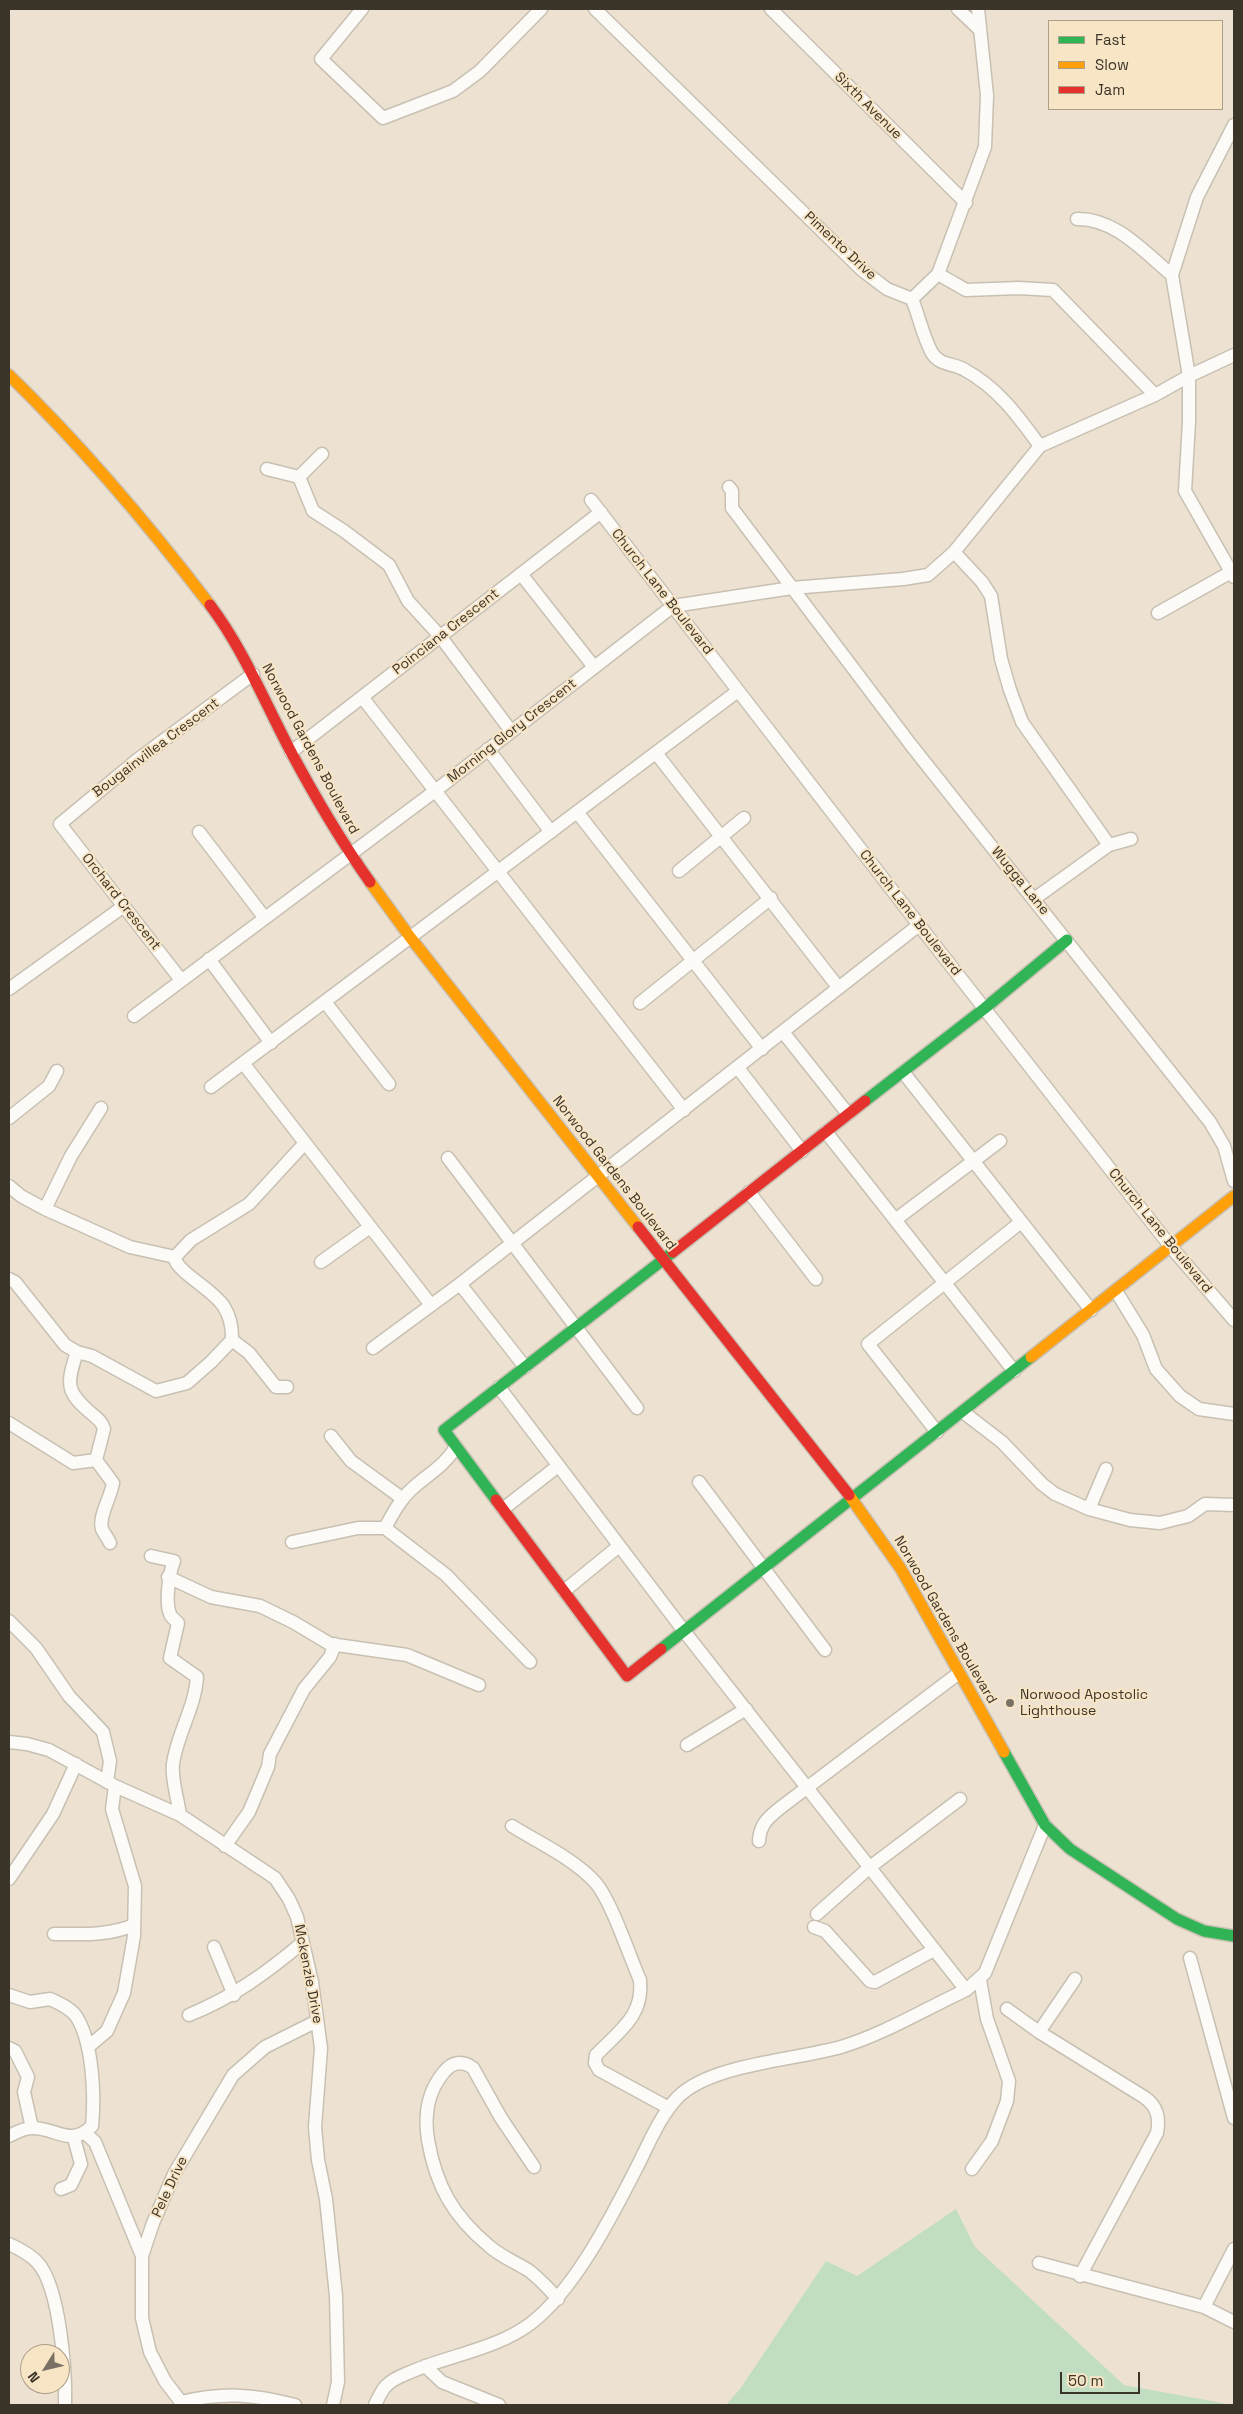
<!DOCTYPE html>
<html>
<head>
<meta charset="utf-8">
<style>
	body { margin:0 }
	#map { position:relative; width:1243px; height:2414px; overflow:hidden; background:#ede2d1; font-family:"Space Grotesk",sans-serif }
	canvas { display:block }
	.frame { position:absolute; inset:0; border:10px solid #3b3428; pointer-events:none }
	.legend { position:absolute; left:1048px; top:20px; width:175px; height:90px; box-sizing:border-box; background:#f8e5c6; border:1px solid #ac9e87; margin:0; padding:6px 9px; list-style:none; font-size:15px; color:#3b3428 }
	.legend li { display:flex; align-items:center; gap:10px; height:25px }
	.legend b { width:25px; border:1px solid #ac9e87 }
	.north { position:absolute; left:20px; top:2344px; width:50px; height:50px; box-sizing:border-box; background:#f8e5c6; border:1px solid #ac9e87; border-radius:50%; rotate:234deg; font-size:14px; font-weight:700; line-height:20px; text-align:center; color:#3b3428 }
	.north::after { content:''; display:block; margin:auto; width:18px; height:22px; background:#797163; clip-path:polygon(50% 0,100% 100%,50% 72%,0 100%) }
	.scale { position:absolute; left:1060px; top:2372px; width:80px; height:22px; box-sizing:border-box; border:2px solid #3b3428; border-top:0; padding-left:6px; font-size:15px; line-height:18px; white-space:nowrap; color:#3b3428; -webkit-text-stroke:4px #f8e5c6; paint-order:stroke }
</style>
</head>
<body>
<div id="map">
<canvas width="1243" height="2414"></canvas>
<div class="frame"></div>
<ul class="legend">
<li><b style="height:6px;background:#30b455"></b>Fast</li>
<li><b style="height:6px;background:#ff9f0a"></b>Slow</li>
<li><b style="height:6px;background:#e5322d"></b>Jam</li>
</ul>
<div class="north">N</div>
<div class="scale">50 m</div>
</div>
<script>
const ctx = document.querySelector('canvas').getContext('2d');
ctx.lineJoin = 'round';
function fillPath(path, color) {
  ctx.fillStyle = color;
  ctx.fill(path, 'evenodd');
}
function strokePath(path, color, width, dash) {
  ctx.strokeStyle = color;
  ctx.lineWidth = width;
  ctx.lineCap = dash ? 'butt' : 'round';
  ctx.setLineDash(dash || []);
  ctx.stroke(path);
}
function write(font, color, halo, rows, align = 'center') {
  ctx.font = font + ' "Space Grotesk",sans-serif';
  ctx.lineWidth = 4;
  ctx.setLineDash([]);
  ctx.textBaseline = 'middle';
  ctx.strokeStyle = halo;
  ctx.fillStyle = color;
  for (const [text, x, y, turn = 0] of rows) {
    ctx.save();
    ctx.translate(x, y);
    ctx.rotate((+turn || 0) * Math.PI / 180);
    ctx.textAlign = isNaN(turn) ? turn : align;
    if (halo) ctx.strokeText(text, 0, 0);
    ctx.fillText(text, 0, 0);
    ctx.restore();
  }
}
fillPath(new Path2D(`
	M956 2209 975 2247 1124 2385 1233 2405H726L740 2389 826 2261 857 2276Z`), '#c2dec2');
const street = new Path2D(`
	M362 9 321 59 383 118 453 91 480 71 541 9
	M595 9 862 270 887 289 912 299
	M771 9 966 203
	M958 9 979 29
	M1234 125 1197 197 1172 275 1189 376V422L1185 491 1234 577
	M1077 219C1115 218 1144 252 1172 275
	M938 274 966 290 1019 288 1053 290 1155 395
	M912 299 938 274 985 147 987 95 978 9
	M912 299C919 316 923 337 932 353 940 366 954 363 965 370 998 388 1018 416 1040 446
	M267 469 299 477 313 511 344 531 389 565 408 601 440 636 511 731
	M299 477 322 454
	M729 487 732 491V508L911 745 1210 1122 1224 1146 1234 1181
	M591 500 919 925 1171 1247 1234 1320
	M954 552 982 582 991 596 1001 659 1010 690 1022 722 1109 845
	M521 574 594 667
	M1158 613 1231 572
	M362 697 684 1110
	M488 749 551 832
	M291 752 601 512
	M656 753 838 987
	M577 812 762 1049
	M199 832 264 917
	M679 871 744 818
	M1034 899 1109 845 1131 839
	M209 959 271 1043
	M181 980 60 824 137 760 253 674
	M9 989 124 906
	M325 1002 389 1084
	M640 1003 771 898
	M134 1016 435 791 673 606 792 588 903 579 928 575 954 552 1040 446 1155 395 1189 376 1234 355
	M783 1032 848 1114
	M243 1063 431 1305
	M738 1068 802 1151
	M903 1072 1091 1310
	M211 1087 738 691
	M9 1118 49 1086 57 1071
	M826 1132 1014 1371
	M448 1158 637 1408
	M9 1186 21 1196 45 1209 130 1247 175 1257
	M749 1192 816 1279
	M45 1209 71 1156 101 1108
	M895 1220 1000 1141
	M321 1262 370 1227
	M9 1279 15 1282 65 1345 77 1352
	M460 1284 525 1367
	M1116 1291 1143 1335 1156 1369 1180 1396 1199 1409 1234 1414
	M232 1340 249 1353 276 1387H287
	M373 1348 460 1284 919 925
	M499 1387 684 1631 966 1990
	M963 1412 1002 1442 1042 1484 1055 1494 1089 1509 1130 1520 1160 1523 1188 1516 1205 1504 1234 1505
	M9 1423 73 1463 96 1460 113 1483C111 1497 98 1517 102 1529 104 1534 108 1538 110 1543
	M937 1432 868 1344 1021 1222
	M331 1436 351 1461 403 1499
	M456 1447C443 1467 431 1472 414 1487 401 1498 393 1513 385 1528L446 1575 530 1662
	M96 1460 104 1429C102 1422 98 1419 92 1414 66 1392 66 1385 77 1352L92 1356 156 1391 187 1383 211 1362 232 1340C233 1302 212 1295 186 1273 181 1268 175 1264 175 1257L191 1240 249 1204 305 1143
	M699 1482 825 1650
	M503 1509 558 1466
	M1089 1509 1106 1469
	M292 1542 358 1528H385
	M151 1556 174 1561C169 1573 165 1602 170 1614 171 1617 176 1621 178 1623L170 1658 197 1677C195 1708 177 1734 173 1764 171 1779 178 1799 180 1815
	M168 1577 211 1597 260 1606 293 1622 330 1644 407 1655 479 1685
	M564 1591 619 1546
	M9 1621 36 1648 69 1696 103 1732 110 1761 107 1782
	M9 1742 27 1744 49 1750 115 1786 180 1815 275 1878 289 1899 297 1917 312 1982 321 2048 315 2127 318 2160 326 2199 336 2296 338 2382 333 2405
	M687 1745 746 1709
	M512 1826C539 1843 573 1858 595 1882 611 1900 629 1955 640 1980 644 2016 619 2031 596 2055L595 2063 599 2070 669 2108
	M759 1841C760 1824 768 1818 780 1808L959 1673
	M225 1846 249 1812 268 1767 270 1754 304 1689 330 1657 335 1644
	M9 1879 53 1814 76 1764
	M817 1914 870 1867 960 1799
	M814 1927 825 1931 870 1981 875 1982 934 1950
	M54 1934C81 1934 108 1936 134 1925
	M214 1947 234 1995
	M1190 1958 1234 2118
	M9 1995 30 2002 50 1999C59 2003 70 2008 76 2016 93 2042 95 2096 92 2126 70 2148 56 2127 31 2128 24 2128 15 2133 9 2136
	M1007 2009 1039 2032 1144 2097C1157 2106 1160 2117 1157 2133L1080 2276
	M189 2015C233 1997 265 1974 302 1943
	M1039 2032 1075 1979
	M88 2047 107 2031 124 1993 134 1936 135 1886 112 1809 115 1786
	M9 2048 15 2051 28 2077 24 2092 32 2128
	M85 2133 95 2142 142 2256
	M534 2167 501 2118 473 2068C462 2060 452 2062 444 2072 427 2092 424 2115 428 2140 436 2186 453 2216 489 2246 500 2256 515 2262 528 2270 539 2278 549 2289 558 2299
	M972 2169 992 2141 1007 2101 1009 2081 987 2019 980 1980
	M61 2189 71 2185 81 2164 74 2138
	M9 2244C20 2249 30 2254 38 2263 60 2288 66 2372 65 2405
	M1039 2263 1204 2307 1234 2322
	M1204 2307 1234 2249
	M425 2366 442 2382 499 2405
	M181 2402 165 2381 150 2352 142 2318V2256L153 2223 174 2174 233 2075 265 2047 317 2021
	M180 2405 181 2402C223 2392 253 2394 295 2405
	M375 2405C378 2399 381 2391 386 2386 393 2378 404 2375 413 2371 451 2355 496 2349 530 2324 575 2290 613 2214 639 2163 650 2141 660 2116 678 2097 711 2064 795 2060 841 2047 884 2034 925 2009 966 1990L985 1973 1045 1825`);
const fast = new Path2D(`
	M865 1101 985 1008 1067 940
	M496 1500 444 1430 673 1252
	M661 1649 1031 1357
	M1004 1752 1045 1825 1070 1849 1177 1919 1204 1931 1234 1936`);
const slow = new Path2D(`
	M9 375C82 446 148 524 210 605
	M370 882 410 937 638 1227
	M1031 1357 1234 1196
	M849 1495 901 1569 1004 1752`);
const jam = new Path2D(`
	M210 605C244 650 265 703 291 752 315 797 341 841 370 882
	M638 1227 849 1495
	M673 1252 865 1101
	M496 1500 627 1676 661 1649`);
strokePath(street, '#c8c0b3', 15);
strokePath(fast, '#c8c0b3', 14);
strokePath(slow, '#c8c0b3', 14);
strokePath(jam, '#c8c0b3', 14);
strokePath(street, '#fcfbf8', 12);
strokePath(fast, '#30b455', 11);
strokePath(slow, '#ff9f0a', 11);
strokePath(jam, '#e5322d', 11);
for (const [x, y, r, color] of [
	[1010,1703,5,"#797163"]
]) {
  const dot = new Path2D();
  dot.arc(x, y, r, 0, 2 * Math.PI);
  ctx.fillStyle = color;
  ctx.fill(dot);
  strokePath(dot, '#f8e5c6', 2);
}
write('14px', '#3b3428', '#f8e5c6', [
	["Sixth Avenue",868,106,45],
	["Pimento Drive",840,246,43],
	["Church Lane Boulevard",662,592,52],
	["Poinciana Crescent",446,632,-38],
	["Morning Glory Crescent",512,731,-38],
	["Bougainvillea Crescent",156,748,-37],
	["Norwood Gardens Boulevard",310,749,62],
	["Wugga Lane",1020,881,51],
	["Orchard Crescent",121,902,52],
	["Church Lane Boulevard",910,913,52],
	["Norwood Gardens Boulevard",614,1173,52],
	["Church Lane Boulevard",1160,1231,51],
	["Norwood Gardens Boulevard",945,1620,60],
	["Mckenzie Drive",308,1974,79],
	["Pele Drive",170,2187,-65]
]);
write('14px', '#3b3428', '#f8e5c6', [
	["Norwood Apostolic",1020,1695],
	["Lighthouse",1020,1711]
], 'left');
</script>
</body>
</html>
